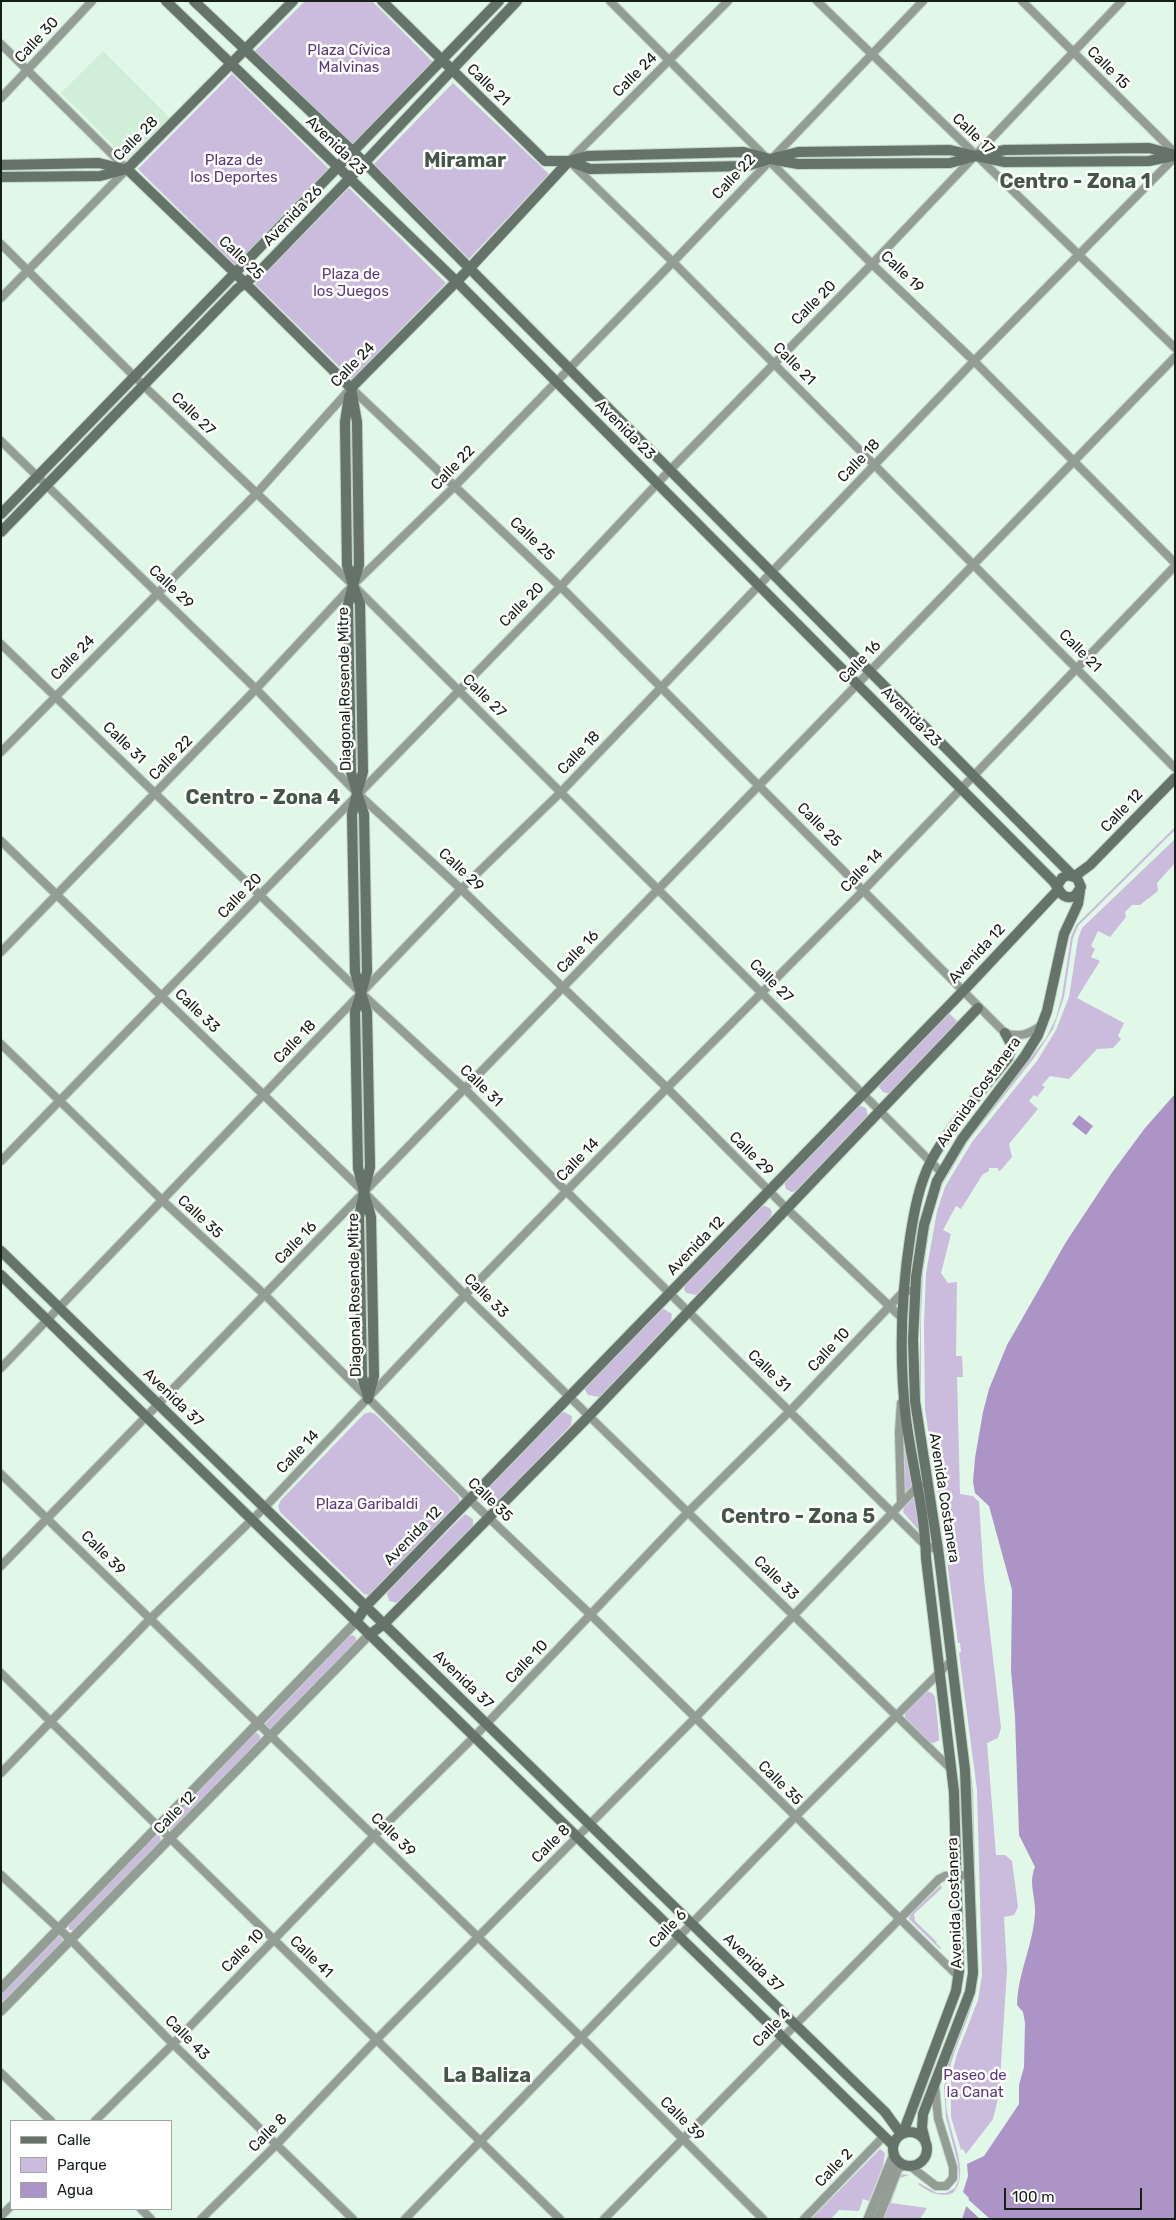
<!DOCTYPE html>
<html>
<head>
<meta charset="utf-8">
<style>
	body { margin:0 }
	#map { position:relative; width:1176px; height:2220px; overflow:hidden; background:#e1f8e8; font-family:Rubik,sans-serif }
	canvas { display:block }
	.frame { position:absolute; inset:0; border:2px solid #161e18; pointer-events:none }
	.legend { position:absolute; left:10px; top:2120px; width:162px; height:90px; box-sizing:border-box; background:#fff; border:1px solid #a2a5a3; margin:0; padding:6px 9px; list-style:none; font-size:15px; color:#161e18 }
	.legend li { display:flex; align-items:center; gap:10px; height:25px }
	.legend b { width:25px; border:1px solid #a2a5a3 }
	.scale { position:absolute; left:1004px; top:2188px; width:138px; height:22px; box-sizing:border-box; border:2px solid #161e18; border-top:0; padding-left:6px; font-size:15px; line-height:18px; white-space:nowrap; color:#161e18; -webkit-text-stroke:4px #fff; paint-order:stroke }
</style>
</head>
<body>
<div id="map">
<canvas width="1176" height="2220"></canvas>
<div class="frame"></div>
<ul class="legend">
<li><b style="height:6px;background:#66736a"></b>Calle</li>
<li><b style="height:14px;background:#cbbbdc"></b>Parque</li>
<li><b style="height:14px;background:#ad94c7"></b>Agua</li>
</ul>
<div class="scale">100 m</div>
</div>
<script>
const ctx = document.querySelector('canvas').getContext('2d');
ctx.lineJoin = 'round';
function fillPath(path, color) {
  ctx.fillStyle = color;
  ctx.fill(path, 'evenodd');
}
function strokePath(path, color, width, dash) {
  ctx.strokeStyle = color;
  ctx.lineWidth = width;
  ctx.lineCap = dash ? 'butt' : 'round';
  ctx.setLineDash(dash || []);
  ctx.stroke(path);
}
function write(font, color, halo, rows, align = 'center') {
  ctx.font = font + ' Rubik,sans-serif';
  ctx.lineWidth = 5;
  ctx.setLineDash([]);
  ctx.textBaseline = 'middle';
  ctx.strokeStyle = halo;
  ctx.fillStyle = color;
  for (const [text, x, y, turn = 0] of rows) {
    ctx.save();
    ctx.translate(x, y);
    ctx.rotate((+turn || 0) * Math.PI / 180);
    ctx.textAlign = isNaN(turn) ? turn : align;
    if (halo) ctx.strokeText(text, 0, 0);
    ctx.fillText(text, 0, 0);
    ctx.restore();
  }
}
fillPath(new Path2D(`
	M103 51 170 118 128 160 61 93Z`), '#d1eed9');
fillPath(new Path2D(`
	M305 1H372L433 62 353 145 255 51Z
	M232 74 329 169 235 265 138 169Z
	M453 83 549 174 469 259 374 164Z
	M349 188 446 283 352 379 255 284Z
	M1175 827V830L1078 926 1073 938 1064 997 1053 1029 1034 1058 969 1140 942 1185 930 1225 923 1272 921 1316V1412L940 1532 973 1790 978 1975C975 2019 945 2053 946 2101 946 2129 973 2172 953 2193 940 2198 928 2192 918 2184L919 2183 937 2193H946L955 2188 959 2179 958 2163 946 2118 944 2088 948 2063 977 1975 972 1791 945 1579 919 1400 921 1279 928 1225 940 1185 967 1139 1046 1038 1056 1018 1062 996 1071 937 1076 925Z
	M1175 839V863L1157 883 1158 891 1140 905H1132L1125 912 1126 917 1110 937 1098 931 1091 946 1095 949 1091 957 1100 961 1077 998 1124 1023 1118 1036 1121 1039 1113 1048 1097 1049 1069 1079 1050 1076 1042 1085 1045 1087 1037 1097 1034 1095 1029 1101 1038 1109 1009 1144 1012 1157 1001 1170 998 1171V1168H989V1171L983 1174 961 1209 956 1206 943 1230 951 1234 941 1273 948 1283 957 1282 956 1356H962L963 1377H957L960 1494 973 1496 979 1502 984 1580 1001 1728 998 1738 987 1743 996 1855H1005L1012 1861 1018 1907 1014 1915 1004 1917 1007 1970 999 2095 993 2119 966 2154 963 2149 961 2150 951 2117V2077L957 2054 978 2000 982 1975 977 1790 959 1653 961 1652 960 1643H958L937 1486 939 1485V1480H936L925 1410 924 1325 926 1273 937 1211 945 1187 972 1142 1037 1061 1056 1030 1069 997 1078 939 1082 928Z
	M948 1012 959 1023 890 1094 883 1092 879 1087 880 1081Z
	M858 1105 866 1108 868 1116 797 1191 791 1192 786 1189 784 1182Z
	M762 1205 770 1208 772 1212 770 1219 696 1295 686 1293 684 1289 685 1284Z
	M664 1309 672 1314 671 1322 599 1397 588 1395 585 1390 586 1385 659 1310Z
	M370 1412 375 1414 458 1496 460 1501 369 1595 364 1594 280 1512 278 1506 281 1500 364 1414Z
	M564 1412 572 1416 571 1425 498 1501C492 1502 487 1501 485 1495L486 1489 559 1414Z
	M904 1432 913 1485 906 1492 905 1491Z
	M915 1496 921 1533 903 1512 904 1507Z
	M465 1514 473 1519V1527L398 1603 389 1601 387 1594 390 1589Z
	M353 1635 356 1638V1642L271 1729 264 1725 349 1636Z
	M927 1691 932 1693 935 1697 939 1736V1740L934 1743 928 1742 905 1717V1713Z
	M257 1733 260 1736V1741L173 1830 167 1829 166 1823 253 1734Z
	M156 1835 160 1836 161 1842 76 1930H69L68 1924Z
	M941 1885 942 1888 914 1914 915 1921 937 1942 936 1943 941 1948 940 1949 909 1919 910 1915Z
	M58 1936 62 1937 63 1943 1 2006V1993Z
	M880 2149 885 2153 883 2166 869 2201 863 2199 859 2211 839 2210 831 2219H811Z
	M902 2174 909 2175 900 2178 891 2203 927 2208 920 2219H882L898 2178Z`), '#cbbbdc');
fillPath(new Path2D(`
	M1175 1094V2219H962L969 2198 963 2192 968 2176 967 2164 984 2156 1019 2104V2085L1024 2067 1025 2023 1023 2012 1017 2005C1018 1972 1033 1946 1035 1913 1036 1897 1028 1883 1035 1867L1019 1835 1015 1717 1011 1670 1012 1590 989 1506 975 1493 973 1482 975 1458 983 1412 989 1389 1007 1345 1066 1242 1111 1174 1145 1128Z
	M1079 1115 1093 1126 1086 1135 1072 1124Z`), '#ad94c7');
fillPath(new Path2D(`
	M961 2193 990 2219H980L964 2204 966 2199Z`), '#e1f8e8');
const minor = new Path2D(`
	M610 1 872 264 974 361 1175 563
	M728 1 569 161 673 262 1175 768
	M817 1 1175 348
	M1022 1 1175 153
	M1 44 127 169 1 298
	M1 98 92 1
	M1 244 144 386 353 585 941 1172
	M1 441 256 689 357 793 461 889 667 1088 787 1209 902 1318
	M1 644 361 993 465 1089 566 1191 925 1545 938 1550
	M1 752 256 494 351 388 566 592 1005 1033C1020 1038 1030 1034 1043 1024
	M1 841 364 1192 465 1295 951 1769
	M1 952 256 689 353 585 455 486 673 262 923 1
	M1 1044 163 1201 265 1295 469 1499 591 1615 959 1977
	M1 1161 560 587 669 471 872 264 1122 1
	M1 1368 461 889 561 792 974 361 1175 157
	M1 1474 582 2038 763 2219
	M901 1503 899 1432 901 1403
	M1 1566 1175 357
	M1 1673 560 2219
	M1 1773 150 1619 265 1507 465 1295 667 1088 863 891 1175 566
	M1 1875 71 1940 173 2044 353 2219
	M1 2073 51 2121
	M95 2121 173 2044 374 1836 474 1737 688 1512 790 1411 904 1291H915
	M910 2166 936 2186H946L953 2178V2167L938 2118 935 2086
	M141 2209 151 2219
	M1 2216 11 2206
	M201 2219 277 2144 376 2040 695 1718 919 1485
	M405 2219 795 1817 952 1660
	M604 2219 939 1879 945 1876 969 1875
	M804 2219 884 2136`);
const tertiary = new Path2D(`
	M1 1988 356 1622
	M1 2011 369 1635
	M868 2219 894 2154
	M878 2219 898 2168 905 2165`);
const secondary = new Path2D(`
	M166 1 456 281 1053 881C1060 889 1061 901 1075 896L1081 887 1077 878 1068 875 1062 878 1057 886
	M194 1 365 163 1072 875
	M382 1 545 161H569L587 156 744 152 770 159 798 152 950 150 976 156 1005 150 1149 148 1175 155
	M569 161 590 169 747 166 770 159 798 164 950 163 976 156 1005 162 1149 161 1173 156
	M1 165 99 163 123 169
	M127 169 235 273 351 388
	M127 169 293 1
	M1 177 100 176 127 169
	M351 388 357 422 359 565 353 585 360 604 363 772 357 793 364 814 367 972 361 993 367 1012 370 1167 364 1192 371 1217 374 1376 368 1399
	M351 388 469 269 569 161
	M349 396 345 422 347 565 353 585 348 604 351 772 357 793 352 814 355 972 361 993 355 1012 358 1168 364 1192 359 1217 362 1376 368 1397
	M1 514 499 1
	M1 532 237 289 259 272 349 179 517 1
	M1075 876 1090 865 1175 778
	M1 1251 885 2112 901 2134
	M1 1275 893 2145
	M356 1622 366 1606 968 986 1058 890
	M369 1635 384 1624 589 1416 978 1008
	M893 2149a17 17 0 1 1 34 0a17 17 0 1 1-34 0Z
	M903 2133 956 1991 959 1971 954 1792 926 1558C925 1510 912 1466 906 1419 899 1359 901 1297 910 1238 914 1212 919 1184 931 1161 951 1124 982 1091 1008 1058L1012 1046 1005 1033
	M925 2140 922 2128 923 2114 970 1992 973 1973 965 1770 939 1556 915 1401 913 1340 916 1277 924 1225 937 1181 962 1139 1025 1056 1038 1035 1047 1011 1064 934 1078 904 1080 891`);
strokePath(minor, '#c1d5c7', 10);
strokePath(tertiary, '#c1d5c7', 11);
strokePath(secondary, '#c1d5c7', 12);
strokePath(minor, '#939c95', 8);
strokePath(tertiary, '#939c95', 9);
strokePath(secondary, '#66736a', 10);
write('15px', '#161e18', '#fff', [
	["Calle 30",37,40,-47],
	["Calle 15",1108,68,45],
	["Calle 24",635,75,-45],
	["Calle 21",488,85,44],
	["Calle 17",973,134,44],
	["Calle 28",136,139,-45],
	["Avenida 23",336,146,44],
	["Calle 22",734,177,-47],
	["Avenida 26",293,216,-46],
	["Calle 25",241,258,44],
	["Calle 19",902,272,44],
	["Calle 20",814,303,-45],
	["Calle 21",794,364,45],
	["Calle 24",353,365,-46],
	["Calle 27",193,414,44],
	["Avenida 23",625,430,45],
	["Calle 18",859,461,-46],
	["Calle 22",453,468,-46],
	["Calle 25",532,539,44],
	["Calle 29",171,587,44],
	["Calle 20",522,605,-45],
	["Calle 21",1080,651,45],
	["Calle 24",73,658,-46],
	["Calle 16",860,662,-46],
	["Diagonal Rosende Mitre",345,689,-91],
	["Calle 27",484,696,45],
	["Avenida 23",911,717,45],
	["Calle 31",124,743,44],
	["Calle 18",579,753,-46],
	["Calle 22",171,758,-46],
	["Calle 12",1122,811,-46],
	["Calle 25",819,825,45],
	["Calle 29",461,870,43],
	["Calle 14",862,871,-46],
	["Calle 20",240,896,-46],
	["Calle 16",578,952,-46],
	["Avenida 12",977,954,-47],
	["Calle 27",771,981,45],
	["Calle 33",197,1011,44],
	["Calle 18",295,1042,-46],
	["Calle 31",481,1086,44],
	["Avenida Costanera",979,1092,-54],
	["Calle 29",751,1154,45],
	["Calle 14",578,1160,-46],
	["Calle 35",200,1217,43],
	["Calle 16",296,1243,-46],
	["Avenida 12",696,1246,-46],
	["Diagonal Rosende Mitre",355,1295,-91],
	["Calle 33",486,1296,45],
	["Calle 10",829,1350,-47],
	["Calle 31",769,1371,44],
	["Avenida 37",173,1398,44],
	["Calle 14",298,1452,-46],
	["Avenida Costanera",944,1498,81],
	["Calle 35",490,1500,44],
	["Avenida 12",413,1536,-46],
	["Calle 39",103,1553,45],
	["Calle 33",776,1578,44],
	["Calle 10",527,1662,-46],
	["Avenida 37",463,1680,44],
	["Calle 35",780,1783,45],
	["Calle 12",175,1813,-46],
	["Calle 39",393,1835,44],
	["Calle 8",551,1844,-45],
	["Avenida Costanera",955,1903,-92],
	["Calle 6",668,1929,-46],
	["Calle 10",243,1951,-46],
	["Calle 41",311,1957,44],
	["Avenida 37",753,1963,44],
	["Calle 4",772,2028,-45],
	["Calle 43",187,2038,45],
	["Calle 39",682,2119,45],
	["Calle 8",268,2133,-45],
	["Calle 2",834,2168,-46]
]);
write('15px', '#5b3a79', '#fff', [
	["Plaza Cívica",349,51],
	["Malvinas",349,68],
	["Plaza de",234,161],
	["los Deportes",234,178],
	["Plaza de",351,275],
	["los Juegos",351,292],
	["Plaza Garibaldi",367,1505],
	["Paseo de",975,2076],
	["la Canat",975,2093]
]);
write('bold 20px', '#435649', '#fff', [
	["Miramar",465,161],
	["Centro - Zona 1",1075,182],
	["Centro - Zona 4",263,798],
	["Centro - Zona 5",798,1517],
	["La Baliza",487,2076]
]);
</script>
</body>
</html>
